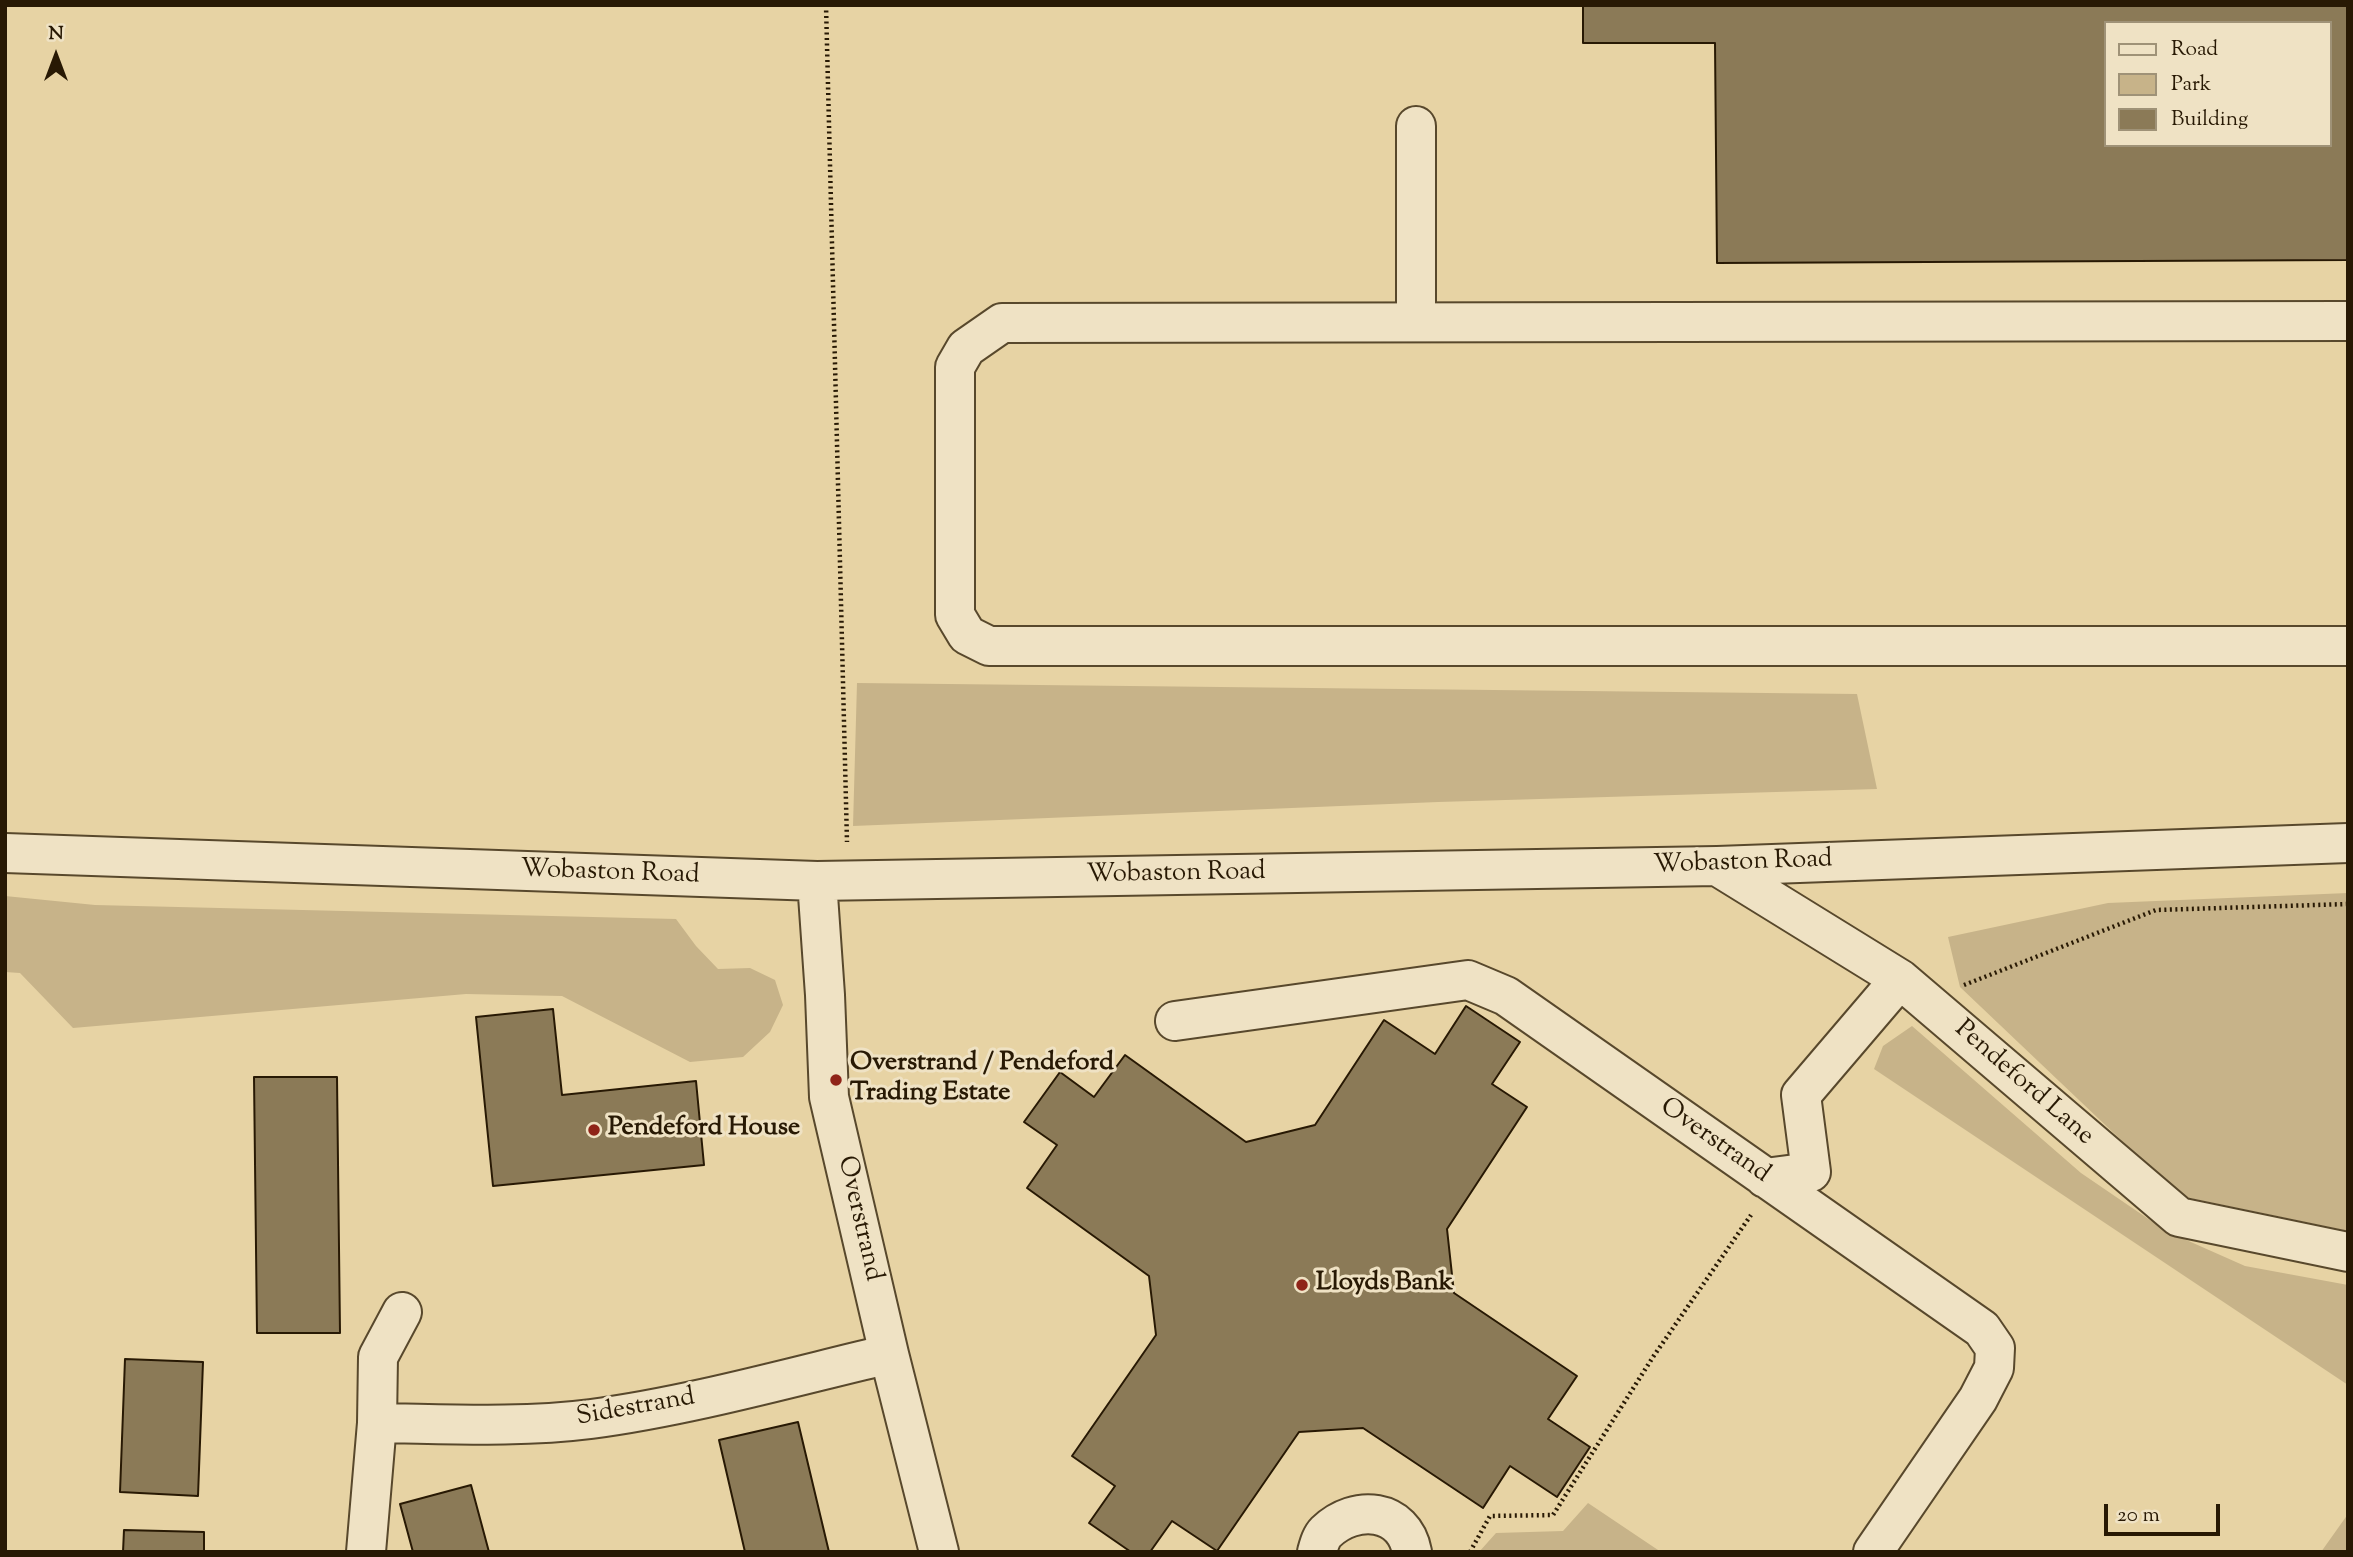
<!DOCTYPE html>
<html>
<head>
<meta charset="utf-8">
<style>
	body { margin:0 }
	#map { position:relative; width:2353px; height:1557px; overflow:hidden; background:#e7d3a4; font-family:"Sorts Mill Goudy",serif }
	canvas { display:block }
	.frame { position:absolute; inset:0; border:7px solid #281904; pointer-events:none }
	.legend { position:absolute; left:2104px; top:21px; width:228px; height:126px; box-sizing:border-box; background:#efe2c4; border:2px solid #9f9277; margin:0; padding:9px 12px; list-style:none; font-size:21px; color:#281904 }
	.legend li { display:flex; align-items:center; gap:14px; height:35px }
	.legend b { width:35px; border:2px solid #9f9277 }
	.north { position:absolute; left:21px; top:21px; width:70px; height:70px; -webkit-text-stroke:5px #efe2c4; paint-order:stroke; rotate:0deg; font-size:19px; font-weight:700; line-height:28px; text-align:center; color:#281904 }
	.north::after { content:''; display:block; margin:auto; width:24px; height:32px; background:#281904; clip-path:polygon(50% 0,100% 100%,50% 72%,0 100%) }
	.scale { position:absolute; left:2104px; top:1504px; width:116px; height:32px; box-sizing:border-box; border:4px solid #281904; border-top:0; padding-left:9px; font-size:21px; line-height:24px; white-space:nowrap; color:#281904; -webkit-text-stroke:5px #efe2c4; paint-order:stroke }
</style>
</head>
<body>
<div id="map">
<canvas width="2353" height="1557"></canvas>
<div class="frame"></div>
<ul class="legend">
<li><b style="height:9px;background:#efe2c4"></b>Road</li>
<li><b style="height:19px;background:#c7b389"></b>Park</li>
<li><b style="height:19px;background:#8b7a57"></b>Building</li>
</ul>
<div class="north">N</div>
<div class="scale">20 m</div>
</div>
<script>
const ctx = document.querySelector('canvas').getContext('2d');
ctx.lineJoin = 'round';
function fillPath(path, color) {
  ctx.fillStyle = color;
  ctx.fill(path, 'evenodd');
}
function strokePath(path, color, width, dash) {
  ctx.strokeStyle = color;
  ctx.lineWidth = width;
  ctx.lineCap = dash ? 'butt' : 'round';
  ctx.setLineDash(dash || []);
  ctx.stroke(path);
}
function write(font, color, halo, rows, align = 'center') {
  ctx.font = font + ' "Sorts Mill Goudy",serif';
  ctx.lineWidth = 6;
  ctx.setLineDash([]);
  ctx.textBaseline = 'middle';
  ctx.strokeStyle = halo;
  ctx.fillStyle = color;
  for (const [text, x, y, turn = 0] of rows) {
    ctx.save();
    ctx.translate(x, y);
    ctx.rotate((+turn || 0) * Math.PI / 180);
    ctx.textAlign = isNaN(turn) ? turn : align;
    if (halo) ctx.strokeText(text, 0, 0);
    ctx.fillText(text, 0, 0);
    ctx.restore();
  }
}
fillPath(new Path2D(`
	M857 683 1857 694 1877 789 1438 802 853 826Z
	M2348 893V1231L2180 1196 1960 987 1948 937 2108 903Z
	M5 896 95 905 676 919 696 946 718 969 750 968 775 980 783 1005 770 1032 743 1057 690 1062 562 996 466 994 73 1028 20 973 5 972Z
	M1912 1026 2081 1173 2166 1231 2245 1266 2348 1285V1385L1874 1069 1883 1046Z
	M1588 1503 1661 1552H1479L1496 1533 1563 1531Z
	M2348 1514V1552H2321Z`), '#c7b389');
const building = new Path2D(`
	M1583 5H2348V260L1717 263 1715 43H1583ZM2106 23H2330V145H2106Z
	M1466 1006 1520 1042 1492 1084 1527 1107 1447 1229 1454 1293 1577 1376 1548 1419 1590 1447 1557 1497 1510 1466 1483 1508 1363 1428 1299 1432 1217 1551 1172 1521 1150 1552H1131L1089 1523 1115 1486 1072 1456 1156 1335 1149 1276 1027 1188 1057 1145 1024 1122 1060 1072 1094 1097 1125 1055 1246 1142 1315 1125 1384 1020 1435 1054Z
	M553 1009 562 1095 696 1081 704 1165 493 1186 476 1017Z
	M254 1077H337L340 1333H257Z
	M125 1359 203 1362 198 1496 120 1492Z
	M798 1422 829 1552H745L719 1440Z
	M471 1485 489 1552H413L400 1504Z
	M124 1530 204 1532V1552H123Z`);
fillPath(building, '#8b7a57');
strokePath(building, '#281904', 2);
const minor = new Path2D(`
	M1416 126V322
	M2348 321 1002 323 966 348 955 367V615L967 635 989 646H2348
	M5 853 817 881 1717 866 2348 843
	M1717 866 1900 979 2179 1217 2348 1252
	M817 881 825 995 829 1097 889 1354 939 1552
	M1175 1021 1468 980 1506 996 1982 1329 1995 1348 1994 1368 1978 1399 1873 1552
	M1765 1178 1811 1172 1801 1095 1900 979
	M377 1423C449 1424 520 1428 591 1419 689 1406 792 1377 889 1354
	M366 1552 377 1423 378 1357 402 1312
	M1317 1552C1319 1545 1321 1537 1326 1532 1355 1504 1404 1508 1412 1552`);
strokePath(minor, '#58482c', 42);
strokePath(new Path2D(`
	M826 5 847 842
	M1964 985 2156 910 2348 904
	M1470 1552 1490 1516 1553 1515 1653 1357 1751 1215`), '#281904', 4.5, [2, 3.5]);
strokePath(minor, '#efe2c4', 38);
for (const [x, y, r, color] of [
	[836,1080,7,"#8f2418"],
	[594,1130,7,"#8f2418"],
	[1302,1285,7,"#8f2418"]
]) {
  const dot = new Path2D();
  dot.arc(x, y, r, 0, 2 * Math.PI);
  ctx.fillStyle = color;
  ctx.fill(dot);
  strokePath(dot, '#efe2c4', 2.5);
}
write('26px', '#281904', '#efe2c4', [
	["Wobaston Road",1743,864,-2],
	["Wobaston Road",610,874,2],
	["Wobaston Road",1176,875,-1],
	["Pendeford Lane",2023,1084,41],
	["Overstrand",1714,1142,35],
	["Overstrand",858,1219,77],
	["Sidestrand",636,1409,-10]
]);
write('bold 26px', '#281904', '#efe2c4', [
	["Overstrand / Pendeford",850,1065],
	["Trading Estate",850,1095],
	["Pendeford House",608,1130],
	["Lloyds Bank",1316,1285]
], 'left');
</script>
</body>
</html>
